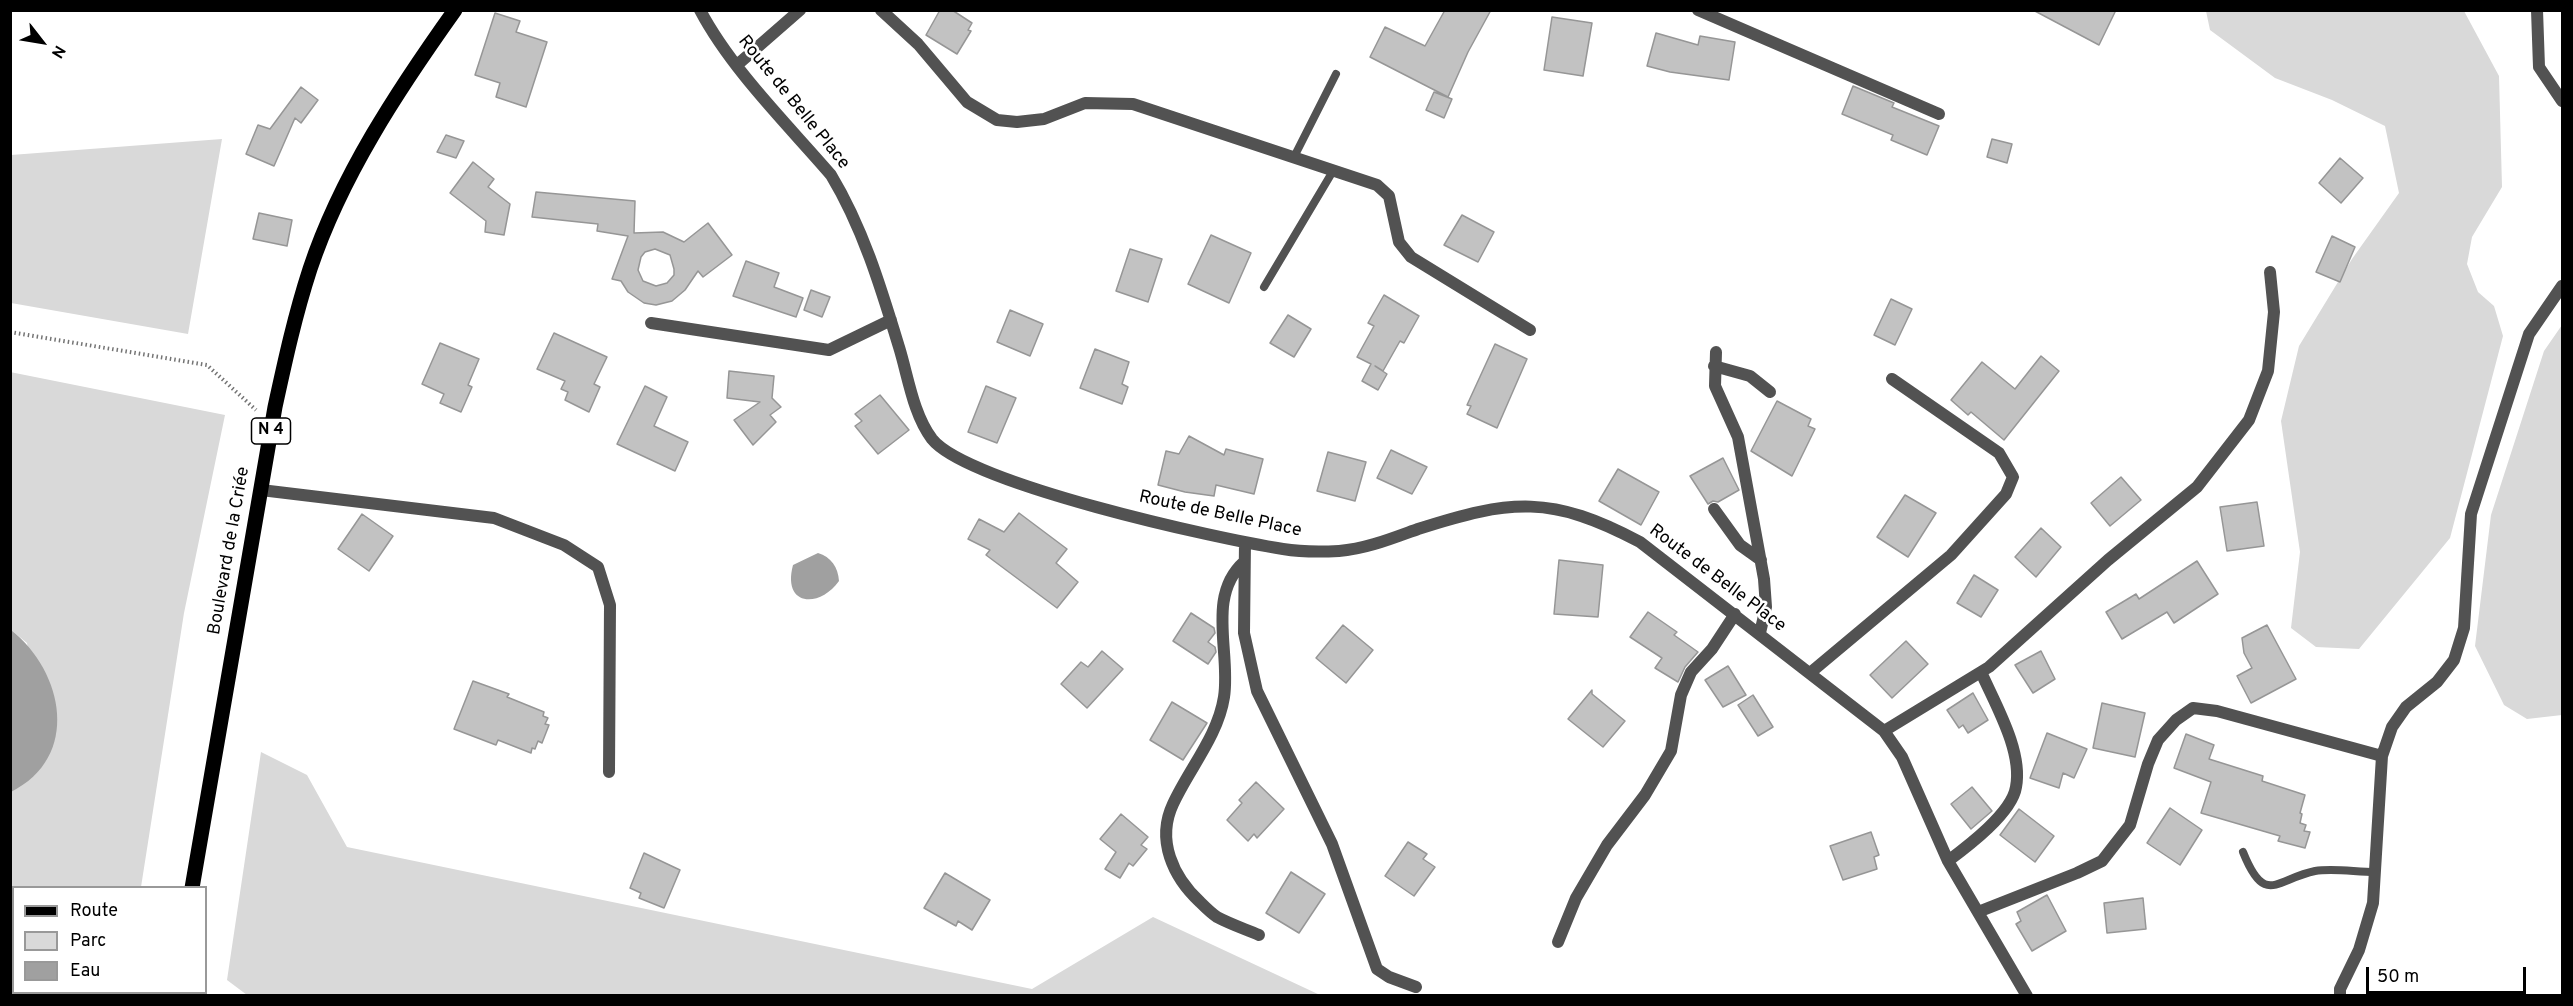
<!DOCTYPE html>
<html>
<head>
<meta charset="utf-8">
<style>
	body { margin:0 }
	#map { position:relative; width:2573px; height:1006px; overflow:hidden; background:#fff; font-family:Overpass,sans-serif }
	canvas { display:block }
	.frame { position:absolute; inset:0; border:12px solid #000; pointer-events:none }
	.legend { position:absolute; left:12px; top:886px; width:195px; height:108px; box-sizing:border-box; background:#fff; border:2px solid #999; margin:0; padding:8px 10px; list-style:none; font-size:18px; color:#000 }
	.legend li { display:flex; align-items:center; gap:12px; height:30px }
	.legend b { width:30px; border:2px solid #999 }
	.north { position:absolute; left:12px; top:12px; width:60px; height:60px; -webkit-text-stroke:4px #fff; paint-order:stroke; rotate:121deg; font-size:16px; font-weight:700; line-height:24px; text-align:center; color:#000 }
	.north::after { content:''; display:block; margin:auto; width:21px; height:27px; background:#000; clip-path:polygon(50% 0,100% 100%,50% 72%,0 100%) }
	.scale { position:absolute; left:2366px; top:967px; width:160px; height:27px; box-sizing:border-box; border:3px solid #000; border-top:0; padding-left:8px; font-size:18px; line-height:21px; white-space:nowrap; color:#000; -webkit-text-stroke:4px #fff; paint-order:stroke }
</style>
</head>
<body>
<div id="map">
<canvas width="2573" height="1006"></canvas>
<div class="frame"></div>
<ul class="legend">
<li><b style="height:8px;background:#000"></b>Route</li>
<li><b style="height:16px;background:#d9d9d9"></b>Parc</li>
<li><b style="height:16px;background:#a0a0a0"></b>Eau</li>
</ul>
<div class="north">N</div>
<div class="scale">50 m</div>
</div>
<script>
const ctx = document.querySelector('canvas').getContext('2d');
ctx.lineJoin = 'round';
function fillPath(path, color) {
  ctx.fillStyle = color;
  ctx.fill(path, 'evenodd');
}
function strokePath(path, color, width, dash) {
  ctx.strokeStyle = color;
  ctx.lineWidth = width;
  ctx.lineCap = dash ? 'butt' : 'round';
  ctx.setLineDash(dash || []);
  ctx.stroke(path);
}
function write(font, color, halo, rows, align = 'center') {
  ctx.font = font + ' Overpass,sans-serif';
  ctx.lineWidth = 5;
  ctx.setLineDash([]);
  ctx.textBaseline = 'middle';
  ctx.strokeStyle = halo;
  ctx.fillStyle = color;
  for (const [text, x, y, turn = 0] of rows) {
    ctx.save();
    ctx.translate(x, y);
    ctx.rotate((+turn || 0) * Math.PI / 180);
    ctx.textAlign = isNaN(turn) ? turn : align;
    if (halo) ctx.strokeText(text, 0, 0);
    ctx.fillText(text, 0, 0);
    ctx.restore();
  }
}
fillPath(new Path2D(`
	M2206 11H2464L2499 76 2502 187 2472 237 2467 264 2478 292 2494 306 2503 336 2450 538 2359 649 2316 647 2291 628 2300 552 2281 421 2299 346 2352 259 2399 193 2385 126 2332 100 2275 78 2210 30Z
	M222 139 188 334 11 303V155Z
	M2562 325V715L2527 719 2504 705 2475 646 2491 515 2544 351Z
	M10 372 225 415 184 613 141 887 14 888V992L125 993 124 995 11 994V792L36 773 46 760 27 643 11 630Z
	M261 752 307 775 347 847 1032 989 1153 917 1320 995H247L227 980Z`), '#d9d9d9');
fillPath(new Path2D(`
	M818 553C831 557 838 567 839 581 819 609 782 606 793 565Z
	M11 630C64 672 81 757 11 792Z`), '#a0a0a0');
const building = new Path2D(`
	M940 10H952L972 23 968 30 971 31 957 54 926 35Z
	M1445 10H1491L1468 52 1448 97 1370 57 1385 27 1425 46Z
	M2033 10H2116L2099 45Z
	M495 13 520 21 516 32 547 42 526 107 496 97 500 83 475 75Z
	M1552 17 1592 23 1583 76 1544 70Z
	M1656 33 1698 45 1700 36 1735 42 1729 80 1670 72 1647 66Z
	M1853 86 1894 103 1892 107 1939 126 1927 155 1891 140 1893 135 1842 114Z
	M301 87 318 100 301 123 295 118 274 166 246 154 258 125 270 129Z
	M1434 92 1452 99 1444 118 1426 110Z
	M446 135 464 141 456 158 437 152Z
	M1992 139 2012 144 2007 163 1987 157Z
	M2340 158 2363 178 2341 203 2319 183Z
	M473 162 494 179 488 187 510 204 504 235 485 232 486 221 450 193Z
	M536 192 635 201 634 233 663 232 684 242 708 223 732 255 703 277 698 271 685 290 672 301 656 305 644 303 628 292 621 281 612 279 628 236 597 231 598 224 532 217ZM655 249 670 255 674 269V275L667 283 656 286 643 281 638 270 641 257 645 252Z
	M259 213 292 220 287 246 253 239Z
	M1462 215 1494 232 1478 262 1444 245Z
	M1211 235 1251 253 1229 303 1188 284Z
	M2332 236 2355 247 2340 282 2316 272Z
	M1130 249 1162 259 1148 302 1116 291Z
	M746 261 779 273 774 287 803 298 796 317 733 296Z
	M811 290 830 297 822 317 804 310Z
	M1384 295 1419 316 1404 343 1400 341 1383 371 1375 366 1387 374 1378 390 1362 381 1371 364 1357 357 1374 326 1368 323Z
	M1891 299 1912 309 1895 345 1874 335Z
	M1010 310 1043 324 1030 356 997 342Z
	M1288 315 1311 329 1294 357 1270 343Z
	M554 333 607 357 594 384 600 387 589 412 565 400 568 392 561 389 565 381 537 369Z
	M440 343 479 359 468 385 472 387 461 412 440 403 444 394 422 384Z
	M1495 344 1527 359 1497 428 1467 414 1471 406 1467 405Z
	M1095 349 1129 362 1122 384 1128 387 1122 404 1080 388Z
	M2041 356 2059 371 2004 440 1971 412 1968 415 1951 400 1982 362 2015 389Z
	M729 371 774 376 772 398 781 407 770 415 776 422 753 445 734 420 760 402 727 398Z
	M645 386 667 397 654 426 688 442 675 471 617 444Z
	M986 386 1016 398 997 443 968 432Z
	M880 395 909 430 878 454 855 426 862 421 855 414Z
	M1777 401 1811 419 1808 426 1815 429 1792 476 1751 451Z
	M1189 436 1224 455 1226 449 1263 459 1254 494 1216 485 1214 496 1185 492 1158 485 1166 451 1179 454Z
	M1391 450 1427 467 1412 494 1377 478Z
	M1328 452 1366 462 1355 501 1317 491Z
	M1723 458 1739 490 1718 502 1713 501 1708 504 1690 476Z
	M1618 469 1659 492 1641 525 1599 501Z
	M2121 477 2141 500 2110 526 2091 503Z
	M1905 495 1936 513 1908 557 1877 537Z
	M2257 502 2264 546 2227 551 2220 507Z
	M1019 513 1067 549 1056 563 1078 582 1057 608 986 555 990 550 968 539 979 519 1004 532Z
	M362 514 393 536 369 571 338 549Z
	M2041 528 2061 547 2036 577 2015 557Z
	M1559 560 1603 565 1598 617 1554 614Z
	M2197 561 2218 594 2174 623 2167 612 2122 639 2106 612 2136 594 2139 599Z
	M1974 575 1998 590 1981 617 1957 603Z
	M1648 612 1677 632 1674 635 1698 652 1685 667 1678 682 1655 668 1662 658 1630 637Z
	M1191 613 1214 628 1215 633 1208 642 1215 647 1216 652 1208 664 1173 641Z
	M1343 625 1373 650 1346 683 1316 658Z
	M2267 625 2296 679 2251 703 2237 676 2252 668 2244 653 2242 638Z
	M1906 641 1928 664 1892 698 1870 675Z
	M1102 651 1123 669 1087 708 1061 684 1081 662 1088 667Z
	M2041 651 2055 679 2033 693 2015 665Z
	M1728 666 1746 695 1723 707 1705 680Z
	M473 681 509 694 507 697 544 712 543 716 548 718 545 724 549 725 542 743 538 741 535 749 532 748 531 753 498 740 496 745 454 729Z
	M1592 690V694L1625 721 1603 747 1568 719Z
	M1973 693 1988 720 1968 733 1963 725 1959 728 1947 710Z
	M1753 695 1773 727 1758 736 1738 705Z
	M1172 702 1207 723 1183 760 1150 740Z
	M2102 703 2145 713 2135 757 2093 748Z
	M2047 733 2087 749 2074 778 2063 773 2059 788 2030 778Z
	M2186 734 2214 745 2209 759 2263 776 2262 781 2305 795 2300 813 2302 814 2300 823 2306 825 2304 831 2310 832 2305 848 2278 841 2280 836 2201 813 2211 782 2174 768Z
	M1256 782 1284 809 1257 838 1254 834 1248 841 1227 820 1242 803 1239 800Z
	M1972 787 1992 811 1971 829 1951 804Z
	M2170 808 2202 830 2180 865 2147 843Z
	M2019 809 2054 836 2035 862 2000 835Z
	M1121 814 1148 837 1141 845 1147 849 1133 866 1129 863 1120 878 1105 869 1116 852 1100 839Z
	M1871 832 1879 855 1874 857 1877 869 1843 880 1830 846Z
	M1408 842 1427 854 1423 859 1435 867 1414 896 1385 876Z
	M644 853 680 870 664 908 639 898 641 893 630 888Z
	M1291 872 1325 894 1299 933 1266 913Z
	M945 873 990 900 972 930 958 921 956 926 924 908Z
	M2047 895 2066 931 2032 951 2016 924 2021 921 2017 912Z
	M2143 898 2146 929 2107 933 2104 903Z`);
fillPath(building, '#c2c2c2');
strokePath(building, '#969696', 1.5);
strokePath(new Path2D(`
	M10 332 207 365 256 410`), '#747474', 4, [1.5, 3]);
strokePath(new Path2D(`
	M1294 157 1336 74
	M1264 287 1333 171
	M2243 852C2265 907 2276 879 2315 871 2333 868 2356 872 2375 872`), '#525252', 8);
strokePath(new Path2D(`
	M700 10C731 69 788 125 831 175 863 228 881 288 899 347 908 376 913 414 932 439 968 484 1218 539 1283 549 1301 552 1320 552 1339 551 1366 549 1393 538 1418 529 1511 499 1552 495 1640 542L1884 731 1902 757 1948 861 2027 996
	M881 10 918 44 967 102 997 120 1017 122 1044 119 1085 103 1133 104 1377 185 1389 196 1399 242 1411 257 1530 330
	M1698 10 1939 114
	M2537 10 2539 67 2562 101
	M737 65 800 10
	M651 323 829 350 891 320
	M1716 352 1715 386 1738 437 1764 579 1766 607 1760 633
	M1714 366 1750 376 1770 392
	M261 490 494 518 564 545 598 567 610 605 609 772
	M1714 509 1740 545 1761 560
	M1245 542 1244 633 1257 691 1332 844 1377 969 1389 977 1416 987
	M1244 562C1206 596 1231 653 1224 697 1218 736 1189 769 1173 804 1156 840 1173 877 1200 902 1205 907 1211 913 1217 917 1230 924 1245 929 1259 935
	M1810 673 1951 555 2006 494 2013 477 1999 453 1892 379
	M1884 731 1989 667 2108 560 2197 487 2249 420 2268 371 2274 312 2270 272
	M1948 861C1968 846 2012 813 2016 787 2023 751 1995 704 1981 672
	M1978 912 2077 873 2102 861 2130 825 2148 764 2158 740 2176 720 2193 708 2217 711 2382 756
	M1558 942 1576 898 1607 845 1645 795 1671 751 1681 695 1691 672 1712 649 1735 614
	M2340 996V989L2359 950 2373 903 2382 756 2392 727 2406 707 2437 682 2454 660 2464 628 2471 514 2529 334 2562 286`), '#525252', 12);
strokePath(new Path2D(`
	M192 888 275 407C285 361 295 315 310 269 341 176 398 90 455 10
	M170 996 171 992`), '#000', 15);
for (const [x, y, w] of [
	[271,431,39]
]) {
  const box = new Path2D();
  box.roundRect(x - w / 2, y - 13, w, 26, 4.5);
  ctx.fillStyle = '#fff';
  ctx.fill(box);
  strokePath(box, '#000', 1.5);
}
write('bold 16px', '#000', null, [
	["N 4",271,431]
]);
write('18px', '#000', '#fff', [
	["Route de Belle Place",793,103,51],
	["Route de Belle Place",1220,515,12],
	["Boulevard de la Criée",230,551,-80],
	["Route de Belle Place",1717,579,37]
]);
</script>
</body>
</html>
